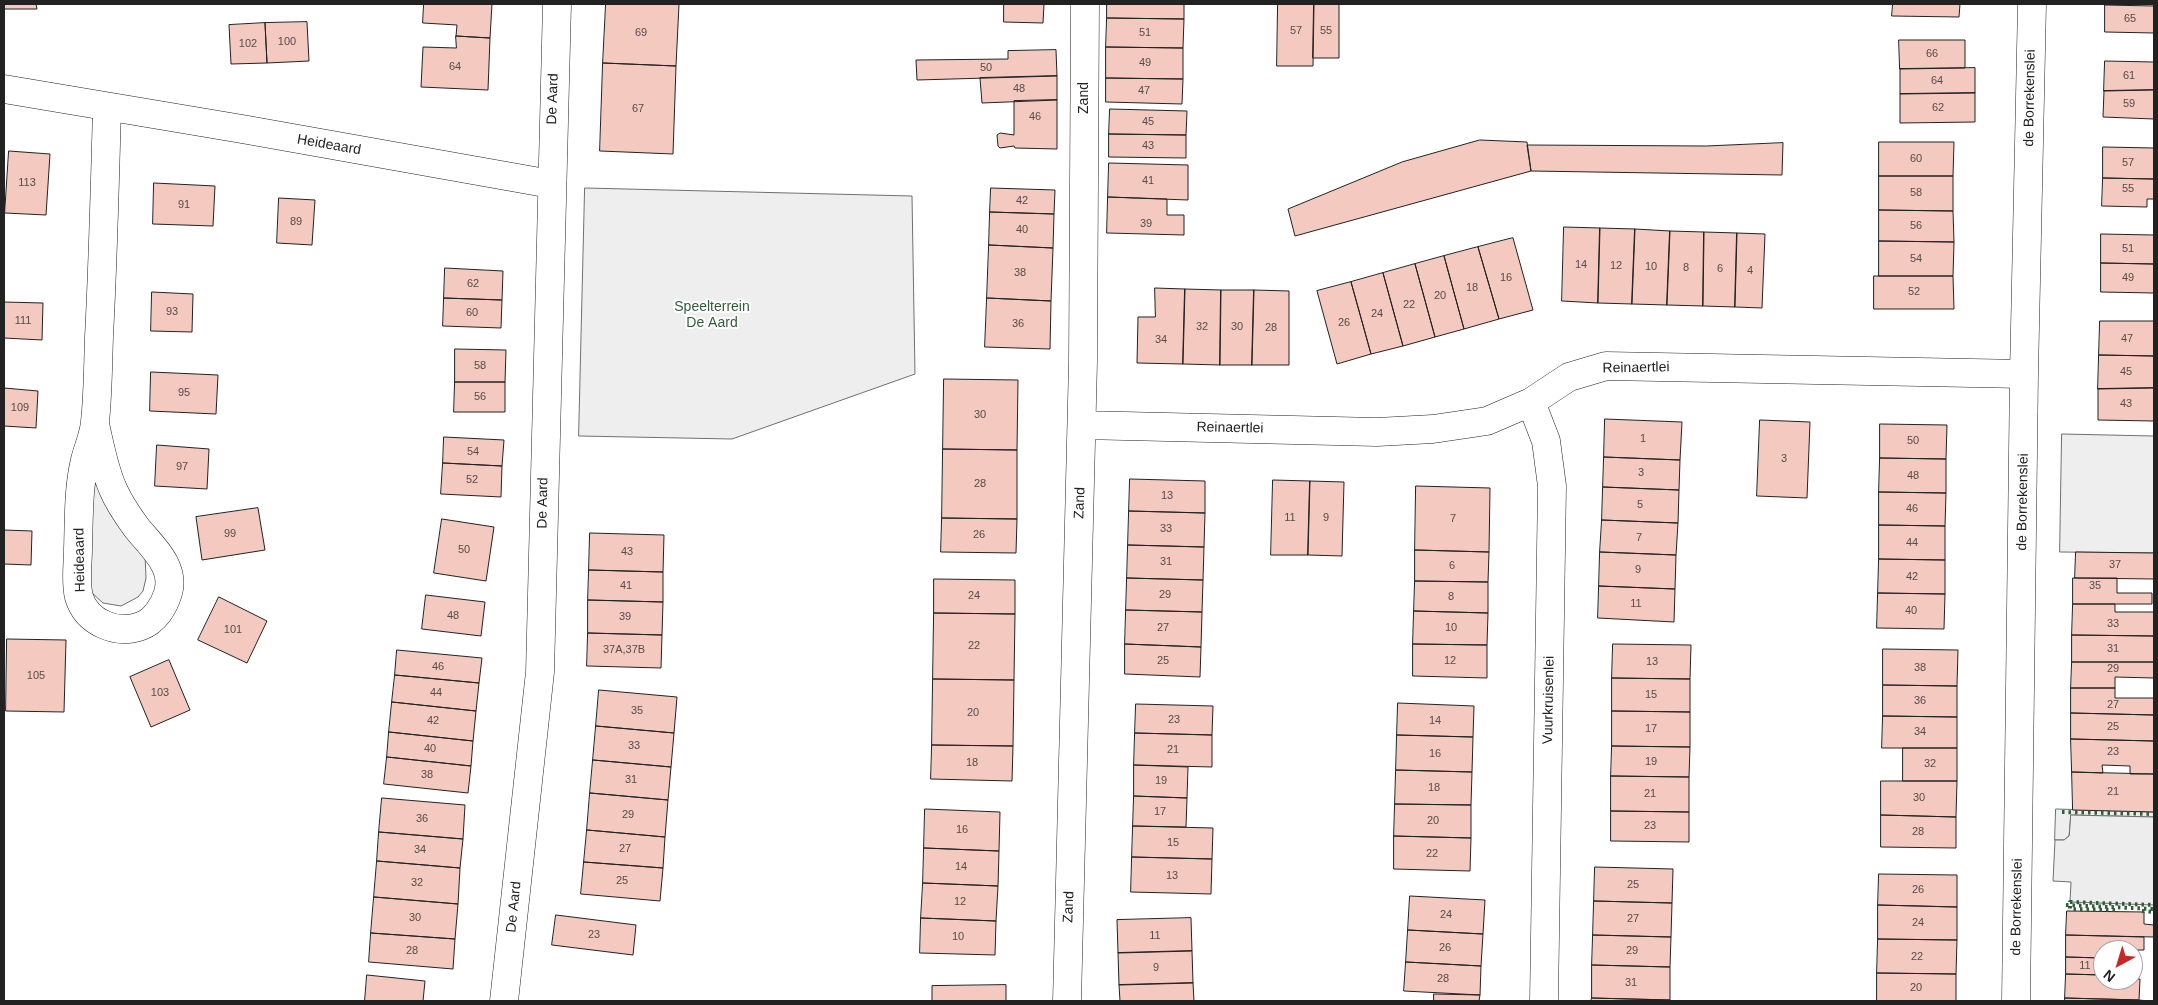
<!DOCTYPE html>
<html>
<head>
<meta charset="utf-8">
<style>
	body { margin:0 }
	#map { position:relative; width:2158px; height:1005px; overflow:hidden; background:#fff; font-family:Helvetica,sans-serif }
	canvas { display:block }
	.frame { position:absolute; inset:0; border:5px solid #222; pointer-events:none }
	.north { position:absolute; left:2093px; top:940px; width:50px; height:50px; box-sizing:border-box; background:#fff; border:1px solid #a7a7a7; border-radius:50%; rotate:219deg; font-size:14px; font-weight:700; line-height:20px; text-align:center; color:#222 }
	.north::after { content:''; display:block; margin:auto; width:18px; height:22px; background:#c62828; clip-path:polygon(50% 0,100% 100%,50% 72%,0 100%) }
</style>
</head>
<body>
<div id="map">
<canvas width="2158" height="1005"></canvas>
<div class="frame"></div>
<div class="north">N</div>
</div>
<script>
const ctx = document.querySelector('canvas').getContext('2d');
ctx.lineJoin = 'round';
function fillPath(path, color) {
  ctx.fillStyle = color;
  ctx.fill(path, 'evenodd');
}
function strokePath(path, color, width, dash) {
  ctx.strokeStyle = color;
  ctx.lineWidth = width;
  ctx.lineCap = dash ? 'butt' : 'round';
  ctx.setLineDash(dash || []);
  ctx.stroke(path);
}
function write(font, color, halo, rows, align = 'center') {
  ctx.font = font + ' Helvetica,sans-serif';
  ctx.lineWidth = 4;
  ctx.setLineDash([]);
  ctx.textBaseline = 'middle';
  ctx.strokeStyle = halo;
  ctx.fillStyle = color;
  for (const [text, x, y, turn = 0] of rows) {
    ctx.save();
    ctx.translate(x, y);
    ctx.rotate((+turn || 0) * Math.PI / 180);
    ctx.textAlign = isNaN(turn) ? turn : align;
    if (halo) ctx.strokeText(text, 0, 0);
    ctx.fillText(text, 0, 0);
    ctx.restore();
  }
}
const green = new Path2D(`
	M585 188 912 196 915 374 732 439 579 436Z
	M2062 434 2154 436V553L2060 552Z
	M97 481 145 554 146 578 143 591 138 597 121 606 103 603 90 591 89 482Z
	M2056 809 2154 812V817L2071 815 2069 836 2064 840H2055Z`);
fillPath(green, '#eee');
strokePath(green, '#6f6f6f', 1);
const parking = new Path2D(`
	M2071 815 2154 817V905L2070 902 2071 882 2053 881 2055 840H2064L2069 836Z`);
fillPath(parking, '#ededed');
strokePath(parking, '#6f6f6f', 1);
const building = new Path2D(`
	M4 4H36L37 9H4Z
	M424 4H492L490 38 456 36 457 25 423 23Z
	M606 4H679L676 66 603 63Z
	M1004 4H1044L1043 23 1004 22Z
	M1107 4H1184V19L1107 18Z
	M1278 4H1314L1313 66H1277Z
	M1314 4H1339V58H1313Z
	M1893 4H1960L1959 17 1892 16Z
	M2105 5 2154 6V33L2105 32Z
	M1107 18 1184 19 1183 48 1106 47Z
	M307 22 309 61 267 63 265 23Z
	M265 23 267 63 231 64 229 25Z
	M456 36 490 38 488 90 421 87 423 47 456 48Z
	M1899 40H1965V68L1900 69Z
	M1106 47 1183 48V79L1106 78Z
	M1056 50 1057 76 917 80 916 60 1008 59V51Z
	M2105 61 2154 62V90L2104 91Z
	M603 63 676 66 673 154 600 151Z
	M1975 68V93L1900 94V69Z
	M1057 76V100L982 103 980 78Z
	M1106 78 1183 79 1182 104 1106 102Z
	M2154 90V119L2103 117 2104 91Z
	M1975 93V122L1900 123V94Z
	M1057 100V149L1015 148 1014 146 1000 148 998 146 997 135 1000 133 1014 135V101Z
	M1110 109 1187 111 1186 135 1109 134Z
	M1109 134 1186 135V158L1109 157Z
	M1480 140 1527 142 1531 171 1295 236 1288 209 1402 162Z
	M1879 142H1954L1953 176H1879Z
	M1783 143 1782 175 1531 171 1527 145 1706 146Z
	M2103 147 2154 148V179L2103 178Z
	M9 151 50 154 46 215 5 213Z
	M1109 163 1188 165V200L1108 197Z
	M1879 176H1953V211L1879 210Z
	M2103 178 2154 179V199H2147V207L2102 206Z
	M154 183 215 186 213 226 153 224Z
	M991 188 1055 190 1054 214 990 212Z
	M1108 197 1167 199V215H1184V235L1107 233Z
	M279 198 315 200 312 245 277 243Z
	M1879 210 1953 211 1954 242 1879 241Z
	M990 212 1054 214 1053 248 989 245Z
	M1564 227 1600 228 1598 303 1562 301Z
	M1600 228 1635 229 1632 304 1598 303Z
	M1635 229 1670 231 1667 305 1632 304Z
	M1670 231 1704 232 1703 306 1667 305Z
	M1704 232 1737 233 1735 307 1703 306Z
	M1737 233 1765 234 1762 308 1735 307Z
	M2101 234 2154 235V264L2101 263Z
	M1513 238 1533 310 1499 319 1478 247Z
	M1879 241 1954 242 1953 276H1879Z
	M989 245 1053 248 1051 301 987 298Z
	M1478 247 1499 319 1464 329 1444 256Z
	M1444 256 1464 329 1435 337 1415 264Z
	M2101 263 2154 264V293L2101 292Z
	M1415 264 1435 337 1403 346 1383 273Z
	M445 268 503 271 502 300 444 298Z
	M1383 273 1403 346 1371 354 1351 282Z
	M1874 276H1953L1954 309H1874Z
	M1351 282 1371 354 1337 364 1317 291Z
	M1155 288 1185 289 1183 364 1137 363 1138 317H1155Z
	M1185 289 1221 290 1220 365 1183 364Z
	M1221 290H1254L1252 365H1220Z
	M1254 290 1289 291V365H1252Z
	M152 292 193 294 192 332 151 331Z
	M444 298 502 300 501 328 443 326Z
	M987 298 1051 301 1050 349 985 347Z
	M4 302 43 303 42 340 4 338Z
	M2100 321H2154V356L2099 355Z
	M455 349 506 350 505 382H455Z
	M2099 355 2154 356V388L2098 389Z
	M151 372 218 375 216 414 150 411Z
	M944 379 1018 380 1017 450 943 449Z
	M455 382H505V412H454Z
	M4 388 38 391 36 428 4 426Z
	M2154 388V421L2098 420V389Z
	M1605 419 1682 422 1680 460 1604 457Z
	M1760 420 1810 422 1807 498 1757 496Z
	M1880 424 1947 425 1946 459 1880 458Z
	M444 437 504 440 502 466 443 463Z
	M157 445 209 449 207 489 155 486Z
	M943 449 1017 450V519L942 518Z
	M1604 457 1680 460 1679 490 1603 487Z
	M1880 458 1946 459V493L1879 492Z
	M443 463 502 466 501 497 441 494Z
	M1130 479 1205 481V513L1129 511Z
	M1273 480 1310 481 1308 555H1271Z
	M1310 481 1344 482 1342 556 1308 555Z
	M1416 486 1490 488 1489 552 1415 550Z
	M1603 487 1679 490 1678 523 1602 520Z
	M1879 492 1946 493 1945 526 1879 525Z
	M258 508 265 550 202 560 196 517Z
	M1129 511 1205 513 1204 547 1128 545Z
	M942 518 1017 519 1016 553 941 552Z
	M442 519 494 527 486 581 434 573Z
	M1602 520 1678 523 1676 555 1600 552Z
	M1879 525 1945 526V560L1879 559Z
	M4 530 32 531 31 565 4 564Z
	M590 533 664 535 663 572 589 570Z
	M1128 545 1204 547 1203 580 1127 578Z
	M1415 550 1489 552 1488 582 1415 581Z
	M1600 552 1676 555 1675 589 1599 586Z
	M2076 552 2154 553V579L2075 578Z
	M1879 559 1945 560V594L1878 593Z
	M589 570 663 572V602L588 600Z
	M1127 578 1203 580 1202 612 1126 610Z
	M2073 578H2117V593H2152V604H2073Z
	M934 579 1015 580V614L934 613Z
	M1415 581 1488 582V613L1414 611Z
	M1599 586 1675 589 1674 622 1598 618Z
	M1878 593 1945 594 1944 629 1877 628Z
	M426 595 485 602 481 636 422 629Z
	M219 597 267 621 247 663 198 640Z
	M588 600 663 602 662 635 588 633Z
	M2073 604H2115V612H2154V636L2072 635Z
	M1126 610 1202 612 1201 647 1125 644Z
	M1414 611 1488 613 1487 645 1413 644Z
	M934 613 1015 614 1014 680 933 679Z
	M588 633 662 635 661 668 587 666Z
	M2072 635 2154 636V662H2072Z
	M7 639 66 640 64 712 6 711Z
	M1125 644 1201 647 1200 677 1125 674Z
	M1413 644 1487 645V678L1413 676Z
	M1613 644 1691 645 1690 679 1612 678Z
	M1883 649 1958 650 1957 686 1883 685Z
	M397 650 482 658 479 683 395 675Z
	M169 660 190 710 151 727 130 677Z
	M2072 662H2154V678L2115 677V688H2071Z
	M395 675 479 683 476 711 392 702Z
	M1612 678 1690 679V712L1612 711Z
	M933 679 1014 680 1013 746 932 745Z
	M1883 685 1957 686V717L1883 716Z
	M2071 688H2115V698H2154V715L2071 713Z
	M599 690 677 697 674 733 596 726Z
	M392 702 476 711 473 741 389 732Z
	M1398 703 1474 706 1473 737 1397 735Z
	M1136 704 1213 706 1212 735 1135 733Z
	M1612 711 1690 712V747L1612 746Z
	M2071 713 2154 715V741L2071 739Z
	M1883 716 1957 717V748H1882Z
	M596 726 674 733 671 767 593 760Z
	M389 732 473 741 471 766 387 757Z
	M1135 733 1212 735V767L1134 765Z
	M1397 735 1473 737 1472 772 1396 770Z
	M2071 739 2154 741V774H2130V766L2102 765 2103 773 2072 772Z
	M932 745 1013 746 1012 781 931 779Z
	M1612 746 1690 747 1689 777 1611 776Z
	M1903 748H1957V781H1903Z
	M387 757 471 766 468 793 384 784Z
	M593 760 671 767 668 800 590 793Z
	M1134 765 1188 767 1187 798 1134 796Z
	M1396 770 1472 772 1471 805 1395 804Z
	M2072 772 2154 774V812L2073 810Z
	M1611 776 1689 777V812L1611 811Z
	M1881 781H1957L1956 817 1881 815Z
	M590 793 668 800 665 837 587 830Z
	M1134 796 1187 798 1186 827 1133 826Z
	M382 798 465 805 463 839 379 832Z
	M1395 804 1471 805V838L1394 836Z
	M925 809 1000 812 999 851 924 848Z
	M1611 811 1689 812V842L1611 841Z
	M1881 815 1956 817V848L1881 847Z
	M1133 826 1213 828 1212 859 1132 857Z
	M587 830 665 837 663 868 584 862Z
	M379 832 463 839 460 868 377 861Z
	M1394 836 1471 838 1470 871 1394 869Z
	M924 848 999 851 998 886 923 883Z
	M1132 857 1212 859 1211 894 1131 892Z
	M377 861 460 868 458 904 374 897Z
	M584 862 663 868 660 901 581 894Z
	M1595 867 1673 869 1672 903 1594 901Z
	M1879 874 1957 875V907L1878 905Z
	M923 883 998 886 996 921 921 918Z
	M1410 896 1485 900 1483 934 1408 930Z
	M374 897 458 904 455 939 371 933Z
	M1594 901 1672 903 1671 937 1593 935Z
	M1878 905 1957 907V940L1878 939Z
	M2067 911 2144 912V924L2154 925V937L2066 935Z
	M556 915 636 925 633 955 552 945Z
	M921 918 996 921 995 955 920 953Z
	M1191 918 1192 951 1118 953 1117 920Z
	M1408 930 1483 934 1481 966 1406 962Z
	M371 933 455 939 453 969 369 962Z
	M1593 935 1671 937 1670 967 1592 965Z
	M2066 935 2144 937V950H2103V958L2066 957Z
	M1878 939 1957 940 1956 974 1877 973Z
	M1192 951 1193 983 1119 985 1118 953Z
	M2066 957 2103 958V975L2066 974Z
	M1406 962 1481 966 1480 995 1404 991Z
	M1592 965 1670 967V1000L1592 998Z
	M1877 973 1956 974V1001H1877Z
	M2066 974 2103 975V980L2140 979 2139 1000 2065 998Z
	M367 975 425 981 423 1001H365Z
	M1193 983 1194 1001H1120L1119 985Z
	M1006 985V1001H932V986Z
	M1434 994 1480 995 1479 1001H1434Z
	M1592 998 1670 1000V1001H1591Z
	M2065 998 2139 1000 2149 1001H2065Z`);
fillPath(building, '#f3c9c0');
strokePath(building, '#222', 1);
const minor = new Path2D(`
	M4 89 242 129 551 184
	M1531 402 1546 441 1552 486 1544 1001
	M95 424C100 446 104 469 113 489 119 503 128 516 136 527 151 546 176 566 168 593 164 606 155 621 141 626 117 635 87 623 79 597 75 582 78 564 78 549 79 520 78 489 85 460 88 448 94 435 95 422 98 394 98 365 99 337 103 261 105 184 107 107
	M1082 425 1377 432 1433 429 1487 421 1531 402 1569 377 1606 366 2024 374
	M504 1001 540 672 557 4
	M1067 1001 1083 362 1085 4
	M2016 1001 2024 374 2032 4`);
strokePath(minor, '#222', 29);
strokePath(minor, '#fff', 28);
strokePath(new Path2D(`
	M2062 812 2154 814
	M2066 905 2154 909
	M2115 910 2070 909V902L2154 905
	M2142 911 2154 912`), '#2f5e38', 4, [2.5, 4]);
write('11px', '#564c4a', null, [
	["65",2130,19],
	["57",1296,31],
	["55",1326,31],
	["69",641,33],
	["51",1145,33],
	["100",287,42],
	["102",248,44],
	["66",1932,54],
	["49",1145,63],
	["64",455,67],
	["50",986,68],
	["61",2129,76],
	["64",1937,81],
	["48",1019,89],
	["47",1144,91],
	["59",2129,104],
	["62",1938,108],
	["67",638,109],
	["46",1035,117],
	["45",1148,122],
	["43",1148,146],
	["60",1916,159],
	["57",2128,163],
	["41",1148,181],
	["113",27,183],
	["55",2128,189],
	["58",1916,193],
	["42",1022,201],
	["91",184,205],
	["89",296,222],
	["39",1146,224],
	["56",1916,226],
	["40",1022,230],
	["51",2128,249],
	["54",1916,259],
	["14",1581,265],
	["12",1616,266],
	["10",1651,267],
	["8",1686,268],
	["6",1720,269],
	["4",1750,271],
	["38",1020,273],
	["16",1506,278],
	["49",2128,278],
	["62",473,284],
	["18",1472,288],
	["52",1914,292],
	["20",1440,296],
	["22",1409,305],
	["93",172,312],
	["60",472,313],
	["24",1377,314],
	["111",23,321],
	["26",1344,323],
	["36",1018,324],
	["32",1202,327],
	["30",1237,327],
	["28",1271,328],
	["47",2127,339],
	["34",1161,340],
	["58",480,366],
	["45",2126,372],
	["95",184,393],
	["56",480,397],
	["43",2126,404],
	["109",20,408],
	["30",980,415],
	["1",1643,439],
	["50",1913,441],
	["54",473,452],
	["3",1784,459],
	["97",182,467],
	["3",1641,473],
	["48",1913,476],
	["52",472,480],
	["28",980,484],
	["13",1167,496],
	["5",1640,505],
	["46",1912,509],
	["11",1290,518],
	["9",1326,518],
	["7",1453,519],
	["33",1166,529],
	["99",230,534],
	["26",979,535],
	["7",1639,538],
	["44",1912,543],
	["50",464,550],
	["43",627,552],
	["31",1166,562],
	["37",2115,565],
	["6",1452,566],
	["9",1638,570],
	["42",1912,577],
	["41",626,586],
	["35",2095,586],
	["29",1165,595],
	["24",974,596],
	["8",1451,597],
	["11",1636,604],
	["40",1911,611],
	["48",453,616],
	["39",625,617],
	["33",2113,624],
	["27",1163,628],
	["10",1451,628],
	["101",233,630],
	["22",974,646],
	["31",2113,649],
	["37A,37B",624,650],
	["25",1163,661],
	["12",1450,661],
	["13",1652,662],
	["46",438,667],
	["38",1920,668],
	["29",2113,669],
	["105",36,676],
	["103",160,693],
	["44",436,693],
	["15",1651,695],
	["36",1920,701],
	["27",2113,705],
	["35",637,711],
	["20",973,713],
	["23",1174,720],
	["42",433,721],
	["14",1435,721],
	["25",2113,727],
	["17",1651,729],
	["34",1920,732],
	["33",634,746],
	["40",430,749],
	["21",1173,750],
	["23",2113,752],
	["16",1435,754],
	["19",1651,762],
	["18",972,763],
	["32",1930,764],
	["38",427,775],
	["31",631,780],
	["19",1161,781],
	["18",1434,788],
	["21",2113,792],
	["21",1650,794],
	["30",1919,798],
	["17",1160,812],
	["29",628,815],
	["36",422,819],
	["20",1433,821],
	["23",1650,826],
	["16",962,830],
	["28",1918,832],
	["15",1173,843],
	["27",625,849],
	["34",420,850],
	["22",1432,854],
	["14",961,867],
	["13",1172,876],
	["25",622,881],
	["32",417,883],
	["25",1633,885],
	["26",1918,890],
	["12",960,902],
	["24",1446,915],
	["30",415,918],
	["27",1633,919],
	["24",1918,923],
	["23",594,935],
	["11",1155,936],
	["10",958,937],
	["26",1445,948],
	["28",412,951],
	["29",1632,951],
	["22",1917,957],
	["11",2085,966],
	["9",1156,968],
	["28",1443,979],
	["31",1631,983],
	["20",1916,988]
]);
write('14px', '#222', '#fff', [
	["Zand",1084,98,-90],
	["de Borrekenslei",2030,98,-89],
	["De Aard",553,99,-88],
	["Heideaard",329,145,10],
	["Reinaertlei",1636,368,-1],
	["Reinaertlei",1230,428,1],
	["de Borrekenslei",2023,502,-89],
	["De Aard",543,503,-89],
	["Zand",1080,503,-88],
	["Heideaard",80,560,-91],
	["Vuurkruisenlei",1549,700,-89],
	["De Aard",514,907,-84],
	["Zand",1069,907,-88],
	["de Borrekenslei",2017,907,-89]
]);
write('14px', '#2f5e38', '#fff', [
	["Speelterrein",712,307],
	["De Aard",712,323]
]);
</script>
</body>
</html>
